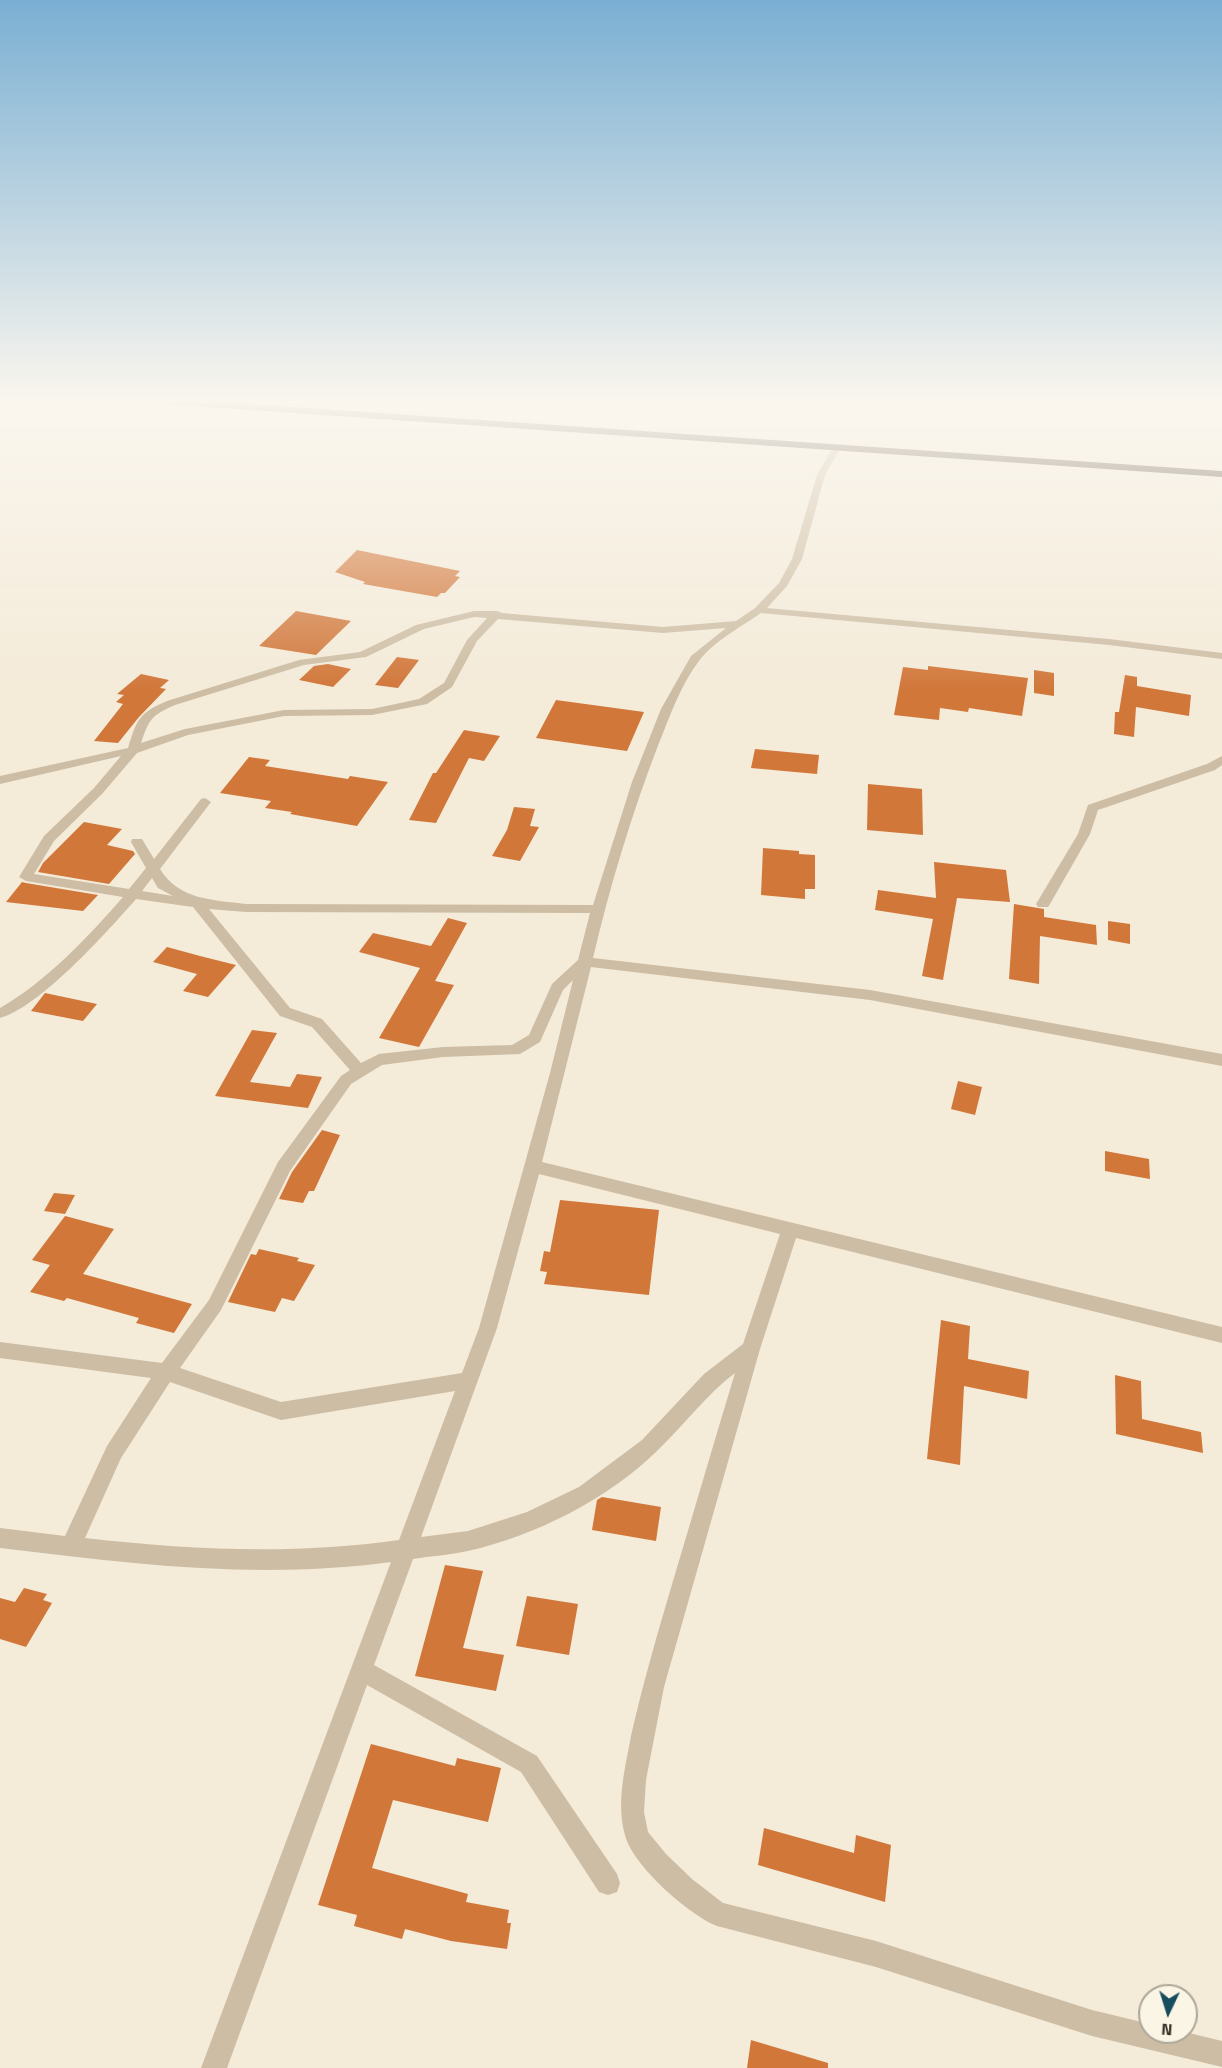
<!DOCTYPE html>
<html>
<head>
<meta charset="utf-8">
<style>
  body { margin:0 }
  #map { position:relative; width:1222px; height:2068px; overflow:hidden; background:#f4ebd9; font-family:"Titillium Web",sans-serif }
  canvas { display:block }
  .north { position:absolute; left:1138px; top:1984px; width:60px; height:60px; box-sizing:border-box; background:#fbf5e6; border:2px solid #ada699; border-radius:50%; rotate:184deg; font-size:16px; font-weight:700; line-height:24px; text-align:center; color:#382f26 }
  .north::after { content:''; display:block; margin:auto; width:21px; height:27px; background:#184d5d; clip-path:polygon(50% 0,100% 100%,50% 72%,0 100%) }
</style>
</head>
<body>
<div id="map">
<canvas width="1222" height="2068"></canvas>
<div class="north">N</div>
</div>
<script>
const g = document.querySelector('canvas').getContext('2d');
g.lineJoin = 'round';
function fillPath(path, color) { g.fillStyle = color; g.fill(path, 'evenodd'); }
const building = new Path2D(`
  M357 550 460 571 455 576 460 577 445 593H441L437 597 363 584 365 582 335 572Z
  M296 611 351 621 316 655 259 646Z
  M397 657 419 660 398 688 375 685Z
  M328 664 351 669 333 687 299 680 314 666Z
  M928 666 1028 678 1022 716 969 708 968 712 940 708 939 720 894 715 903 667 928 670Z
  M1034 670 1054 673V696L1034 693Z
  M141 674 169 680 160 688 166 689 139 717 118 743 94 741 123 704 116 702 124 695 117 694Z
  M1125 675 1137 677V686L1191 695 1189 716 1136 707 1134 737 1114 734 1115 712H1119Z
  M556 700 644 712 627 751 536 738Z
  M464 730 500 736 484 761 469 758 436 823 409 820 433 773H436Z
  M755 749 819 755 817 774 751 768Z
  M249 757 270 760 265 766 348 779 350 776 388 782 357 826 290 814 292 812 265 808 271 801 220 793Z
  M868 784 922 789 923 835 867 830Z
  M514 807 535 809 530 826 539 827 520 861 492 856 507 830Z
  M84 822 122 829 107 845 133 851 135 854 109 884 38 872 43 863Z
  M763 848 799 851V854L815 855V889H805V899L761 895Z
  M934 862 1006 870 1010 902 957 898 943 980 922 976 933 919 875 910 878 890 936 898Z
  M22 882 26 883 98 895 83 911 6 902Z
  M1014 904 1044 909V917L1096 925 1097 945 1040 936 1039 984 1009 979Z
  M448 918 467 923 435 981 454 985 419 1047 379 1038 420 968 359 952 373 933 431 946Z
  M1108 921 1130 924V944L1108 940Z
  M167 947 200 956 236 965 208 997 183 991 197 974 153 962Z
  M45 993 97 1004 83 1021 31 1011Z
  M252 1030 277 1033 250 1082 290 1087 297 1074 322 1077 308 1108 215 1096Z
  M958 1081 982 1087 975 1115 951 1109Z
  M322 1130 340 1135 314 1191H309L303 1203 279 1199 292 1172Z
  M1105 1151 1149 1159 1150 1179 1105 1171Z
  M54 1193 75 1195 65 1214 44 1211Z
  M560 1200 659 1210 649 1295 544 1284 547 1272 540 1271 544 1251 550 1252Z
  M65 1216 114 1229 83 1274 192 1304 174 1333 136 1323 139 1318 67 1298 64 1301 30 1292 50 1265 32 1260Z
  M259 1249 299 1258 297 1261 315 1265 294 1301 282 1298 275 1312 228 1302 251 1254 256 1255Z
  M941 1320 970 1326 968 1359 1029 1371 1027 1399 964 1386 960 1465 927 1459Z
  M1115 1375 1141 1381 1142 1419 1201 1432 1203 1453 1116 1434Z
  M602 1497 661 1507 656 1541 592 1530 597 1500Z
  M445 1565 483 1571 463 1648 504 1655 496 1691 415 1676Z
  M24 1588 47 1594 43 1600 52 1603 26 1647 0 1639V1598L15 1602Z
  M527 1596 578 1604 569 1655 516 1646Z
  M371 1744 455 1766 457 1758 501 1768 488 1822 393 1800 372 1868 468 1894 466 1902 509 1910 507 1923H511L507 1949 451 1941 405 1929 402 1939 354 1926 357 1915 318 1905Z
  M764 1828 854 1853 856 1835 891 1845 885 1902 758 1865Z
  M751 2040 828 2063V2068H747Z`);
const street = new Path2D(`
  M836 446 840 449 825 475 802 559 787 586 767 608 1109 639 1222 653V659L1109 645 761 613C741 627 714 641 699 661 681 684 670 716 659 743 632 813 610 885 593 958L870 990 1222 1054V1066L870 1000 591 967 542 1162 1222 1327V1343L796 1238 760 1349 664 1687 646 1780 644 1812 648 1832 666 1854 692 1879 723 1903 876 1941 1092 2010 1150 2024V2032H1185L1222 2041V2067L1092 2036 876 1967 717 1926C689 1915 632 1865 625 1835 616 1802 625 1769 631 1736 642 1687 656 1639 670 1591 692 1518 713 1445 735 1373 706 1395 684 1425 657 1451 608 1499 535 1536 468 1551 450 1555 431 1556 413 1559L374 1665 537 1756 617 1874 620 1883 617 1892 608 1895 599 1892 521 1772 367 1685 227 2068H201L391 1562C257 1580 133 1564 0 1548V1528L65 1536 107 1446 151 1378 0 1358V1342L162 1363 209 1300 278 1162 341 1076 350 1070 312 1027 280 1016 193 907 136 899C108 931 40 1007 0 1018V1008C47 981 88 937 123 897L26 881 19 877 44 836 94 788 121 756 0 784V776L128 748C137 719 139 713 167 701L299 660 360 652 416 625 474 611H497L502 613 663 627 736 621 755 608 779 583 792 559 817 475 832 449ZM474 617 487 618 467 640 444 683 419 699 372 709 284 710 185 729 141 743C149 719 152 715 175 705L304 665 366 657 424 629ZM498 619 663 633 726 628 691 656 661 709 632 782 593 905 246 904C213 900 179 900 160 869L211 802 205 798 201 799 154 859 142 839H132L131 842 146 868 129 889 34 874 54 841 102 794 137 753 188 735 284 716 372 715 427 704 452 687 477 641ZM152 878 158 888 173 896 142 891ZM209 909 246 912 590 913 578 960 552 984 529 1035 512 1045 443 1047 379 1054 361 1063 322 1019 290 1008ZM573 980 550 1073 479 1328 462 1373 281 1402 180 1368 221 1310 290 1171 351 1084 382 1065 443 1057 520 1054 540 1042 563 990ZM539 1174 780 1234 743 1344 704 1374 642 1440 579 1487 527 1512 468 1531 421 1537 497 1328ZM170 1382 281 1420 455 1391 399 1540C294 1555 190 1550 85 1538L121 1458Z
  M1222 756V765L1215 770 1098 810 1090 834 1050 904 1048 907H1038L1036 904 1078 834 1088 805 1207 764Z`);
const highway = new Path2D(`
  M158 401H207L1222 471V477L163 404Z`);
fillPath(building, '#d1773a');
fillPath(street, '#cdbda4');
fillPath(highway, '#594a3d');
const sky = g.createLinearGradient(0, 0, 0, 691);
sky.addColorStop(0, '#7aafd3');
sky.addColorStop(0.58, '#faf6ee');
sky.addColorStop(1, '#faf6ee00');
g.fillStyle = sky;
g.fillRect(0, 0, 1222, 691);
</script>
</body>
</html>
